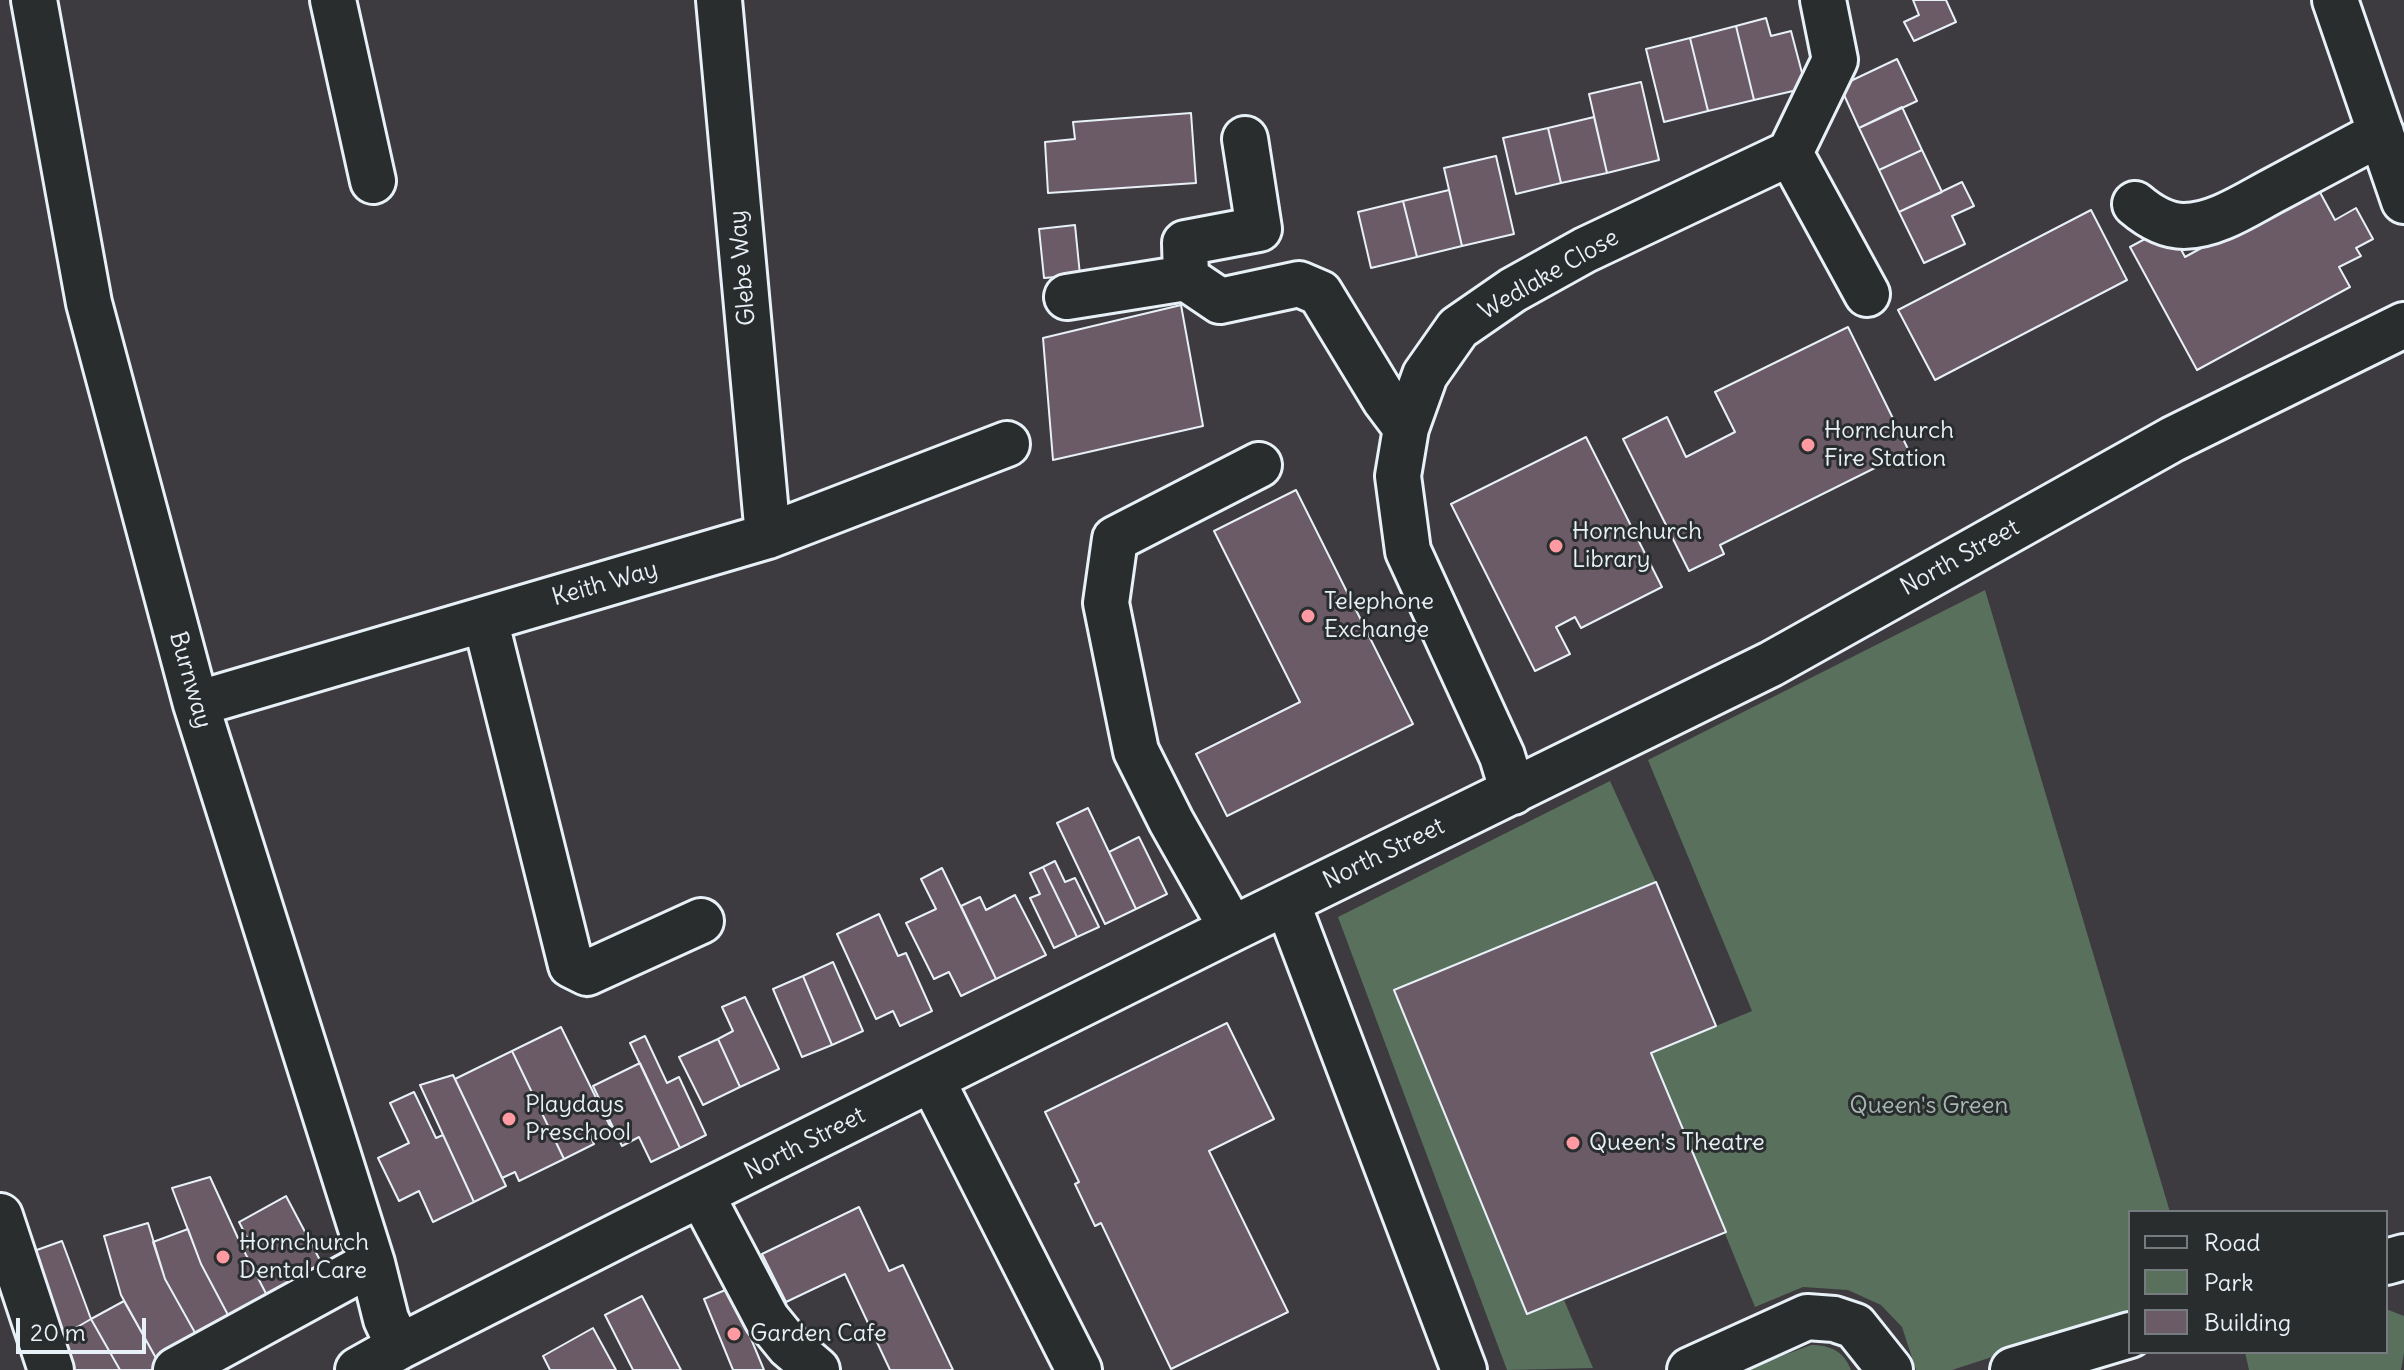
<!DOCTYPE html>
<html>
<head>
<meta charset="utf-8">
<style>
  body { margin:0 }
  #map { position:relative; width:2404px; height:1370px; overflow:hidden; background:#3d3b3f; font-family:Delius,sans-serif }
  canvas { display:block }
  .legend { position:absolute; left:2128px; top:1210px; width:260px; height:144px; box-sizing:border-box; background:#2a2d2e; border:2px solid #767b7f; margin:0; padding:10px 14px; list-style:none; font-size:24px; color:#e8f1f8 }
  .legend li { display:flex; align-items:center; gap:16px; height:40px }
  .legend b { width:40px; border:2px solid #767b7f }
  .scale { position:absolute; left:16px; top:1318px; width:130px; height:36px; box-sizing:border-box; border:4px solid #e8f1f8; border-top:0; padding-left:10px; font-size:24px; line-height:28px; white-space:nowrap; color:#e8f1f8; -webkit-text-stroke:6px #2a2d2e; paint-order:stroke }
</style>
</head>
<body>
<div id="map">
<canvas width="2404" height="1370"></canvas>
<ul class="legend">
<li><b style="height:10px;background:#2a2d2e"></b>Road</li>
<li><b style="height:22px;background:#58705c"></b>Park</li>
<li><b style="height:22px;background:#6a5b67"></b>Building</li>
</ul>
<div class="scale">20 m</div>
</div>
<script>
const g = document.querySelector('canvas').getContext('2d');
g.lineJoin = 'round';
function fillPath(path, color) { g.fillStyle = color; g.fill(path, 'evenodd'); }
function stroke(path, color, width, dash) { g.strokeStyle = color; g.lineWidth = width; g.lineCap = dash ? 'butt' : 'round'; g.setLineDash(dash || []); g.stroke(path); }
function write(font, color, halo, rows, align = 'center') {
  g.font = font + ' Delius,sans-serif'; g.lineWidth = 6; g.setLineDash([]); g.textBaseline = 'middle'; g.strokeStyle = halo; g.fillStyle = color; for (const [text, x, y, turn = 0] of rows) {
    g.save(); g.translate(x, y); g.rotate((+turn || 0) * Math.PI / 180); g.textAlign = isNaN(turn) ? turn : align; if (halo) g.strokeText(text, 0, 0); g.fillText(text, 0, 0); g.restore();
  }
}
const green = new Path2D(`
  M1985 590 2170 1212H2130V1312L1952 1370H1916L1902 1327 1881 1305 1848 1290 1803 1287 1755 1307 1651 1053 1752 1011 1648 760Z
  M1610 781 1656 882 1527 1314 1564 1300 1593 1368 1507 1370 1338 917Z
  M2386 1309 2404 1316V1353L2401 1370H2249L2245 1352H2386Z
  M1811 1345C1830 1345 1844 1351 1851 1370H1744Z`);
const building = new Path2D(`
  M1913 0H1946L1956 22 1914 41 1904 22 1919 15Z
  M1766 18 1771 36 1791 31 1806 88 1754 100 1736 26Z
  M1736 26 1754 100 1708 111 1690 38Z
  M1690 38 1708 111 1664 122 1646 49Z
  M1897 59 1917 101 1859 128 1840 86Z
  M1641 82 1659 160 1607 173 1589 94Z
  M1902 107 1922 150 1879 170 1859 128Z
  M1191 113 1196 183 1048 193 1045 142 1075 139 1073 122Z
  M1594 117 1607 173 1561 183 1548 128Z
  M1548 128 1561 183 1516 194 1503 138Z
  M1922 150 1942 192 1899 212 1879 170Z
  M1496 156 1514 234 1462 246 1444 168Z
  M1962 182 1974 206 1952 216 1965 244 1924 263 1899 212Z
  M2316 185 2335 220 2356 208 2373 239 2356 248 2361 256 2339 267 2350 287 2197 370 2130 247 2169 226 2185 257Z
  M1449 190 1462 246 1417 257 1403 201Z
  M1403 201 1417 257 1371 268 1358 212Z
  M2091 210 2127 280 1935 380 1898 310Z
  M1075 225 1080 275 1044 278 1039 229Z
  M1181 305 1203 426 1053 460 1043 338Z
  M1848 327 1909 451 1720 545 1724 554 1689 571 1623 439 1667 417 1686 457 1735 432 1715 392Z
  M1586 437 1662 587 1581 628 1575 617 1556 627 1570 654 1535 671 1451 504Z
  M1296 490 1413 724 1227 816 1196 754 1300 702 1214 531Z
  M1088 808 1136 909 1105 924 1057 823Z
  M1139 837 1167 894 1136 909 1109 852Z
  M1055 861 1065 882 1075 878 1099 927 1077 937 1043 867Z
  M1043 867 1077 937 1054 948 1030 898 1040 894 1030 873Z
  M942 868 996 979 961 996 949 972 934 979 906 923 936 909 921 879Z
  M1656 882 1716 1026 1651 1053 1726 1232 1527 1314 1394 990Z
  M1015 895 1046 955 996 979 961 906 980 897 986 910Z
  M879 914 898 956 906 953 932 1011 900 1026 893 1011 876 1019 837 934Z
  M833 962 863 1031 832 1045 803 976Z
  M803 976 832 1045 802 1057 773 989Z
  M745 997 779 1069 740 1087 718 1039 733 1031 722 1007Z
  M1227 1023 1274 1119 1209 1151 1288 1312 1171 1369 1101 1223 1095 1226 1075 1184 1079 1182 1045 1112Z
  M561 1027 611 1128 591 1137 594 1144 564 1159 512 1051Z
  M645 1036 667 1083 679 1077 706 1135 680 1148 630 1043Z
  M718 1039 740 1087 703 1105 679 1057Z
  M512 1051 564 1159 519 1181 515 1172 502 1178 455 1079Z
  M640 1063 680 1148 651 1162 639 1137 622 1146 593 1086Z
  M453 1075 506 1186 474 1202 420 1085Z
  M414 1092 436 1138 443 1135 474 1202 433 1222 419 1191 399 1201 378 1158 409 1143 390 1103Z
  M210 1177 243 1249 274 1309 236 1330 201 1264 172 1188Z
  M286 1196 330 1279 274 1309 243 1249 251 1245 239 1222Z
  M859 1207 889 1271 903 1265 953 1370H890L845 1274 786 1302 762 1254Z
  M148 1223 165 1279 203 1347 161 1367 121 1295 104 1236Z
  M188 1229 201 1264 236 1330 203 1347 165 1279 153 1242Z
  M62 1241 91 1319 55 1340 20 1256Z
  M730 1288 764 1370H733L704 1299Z
  M642 1296 681 1370H633L605 1315Z
  M124 1301 161 1367 156 1370H120L91 1319Z
  M91 1319 120 1370H71L55 1340Z
  M593 1328 616 1370H550L543 1356Z`);
const minor = new Path2D(`
  M34 0 89 303 196 704 372 1263 386 1319 399 1347
  M333 0 373 181
  M719 0 768 536
  M2335 0 2404 201
  M1790 153 1835 60 1823 0
  M2135 204C2149 216 2165 226 2184 226 2216 226 2249 203 2276 189 2311 170 2346 152 2381 133
  M1186 278 1185 243 1259 229 1245 139
  M1067 297 1186 278 1220 301 1299 284 1320 293 1385 400 1406 428
  M485 619 571 965 587 973 701 921
  M196 704 768 536 1007 444
  M1513 792 1502 756 1408 551 1398 476 1406 428 1425 375 1458 328 1513 290 1585 250 1790 153 1867 294
  M1287 902 1464 1370
  M1232 929 1171 821 1136 751 1106 603 1115 539 1259 465
  M932 1080 1079 1370
  M702 1196 767 1319 789 1346 817 1370
  M0 1216 51 1370
  M2386 1262 2404 1257
  M176 1370 372 1263
  M358 1370 399 1347 625 1232 1232 929 1771 664 2173 439 2404 325
  M1690 1370 1807 1317 1834 1319 1855 1326 1890 1370
  M2013 1370 2130 1335`);
const markers = [
  [1808,445,8,"#ff9aa2"],
  [1556,546,8,"#ff9aa2"],
  [1308,616,8,"#ff9aa2"],
  [509,1119,8,"#ff9aa2"],
  [1573,1143,8,"#ff9aa2"],
  [223,1257,8,"#ff9aa2"],
  [734,1334,8,"#ff9aa2"]
];
const streetNames = [
  ["Glebe Way",743,268,-95],
  ["Wedlake Close",1549,275,-30],
  ["North Street",1960,558,-29],
  ["Keith Way",605,584,-16],
  ["Burnway",190,680,74],
  ["North Street",1384,854,-26],
  ["North Street",805,1144,-27]
];
const poiNames = [
  ["Hornchurch",1824,431],
  ["Fire Station",1824,459],
  ["Hornchurch",1572,532],
  ["Library",1572,560],
  ["Telephone",1324,602],
  ["Exchange",1324,630],
  ["Playdays",525,1105],
  ["Preschool",525,1133],
  ["Queen's Theatre",1589,1143],
  ["Hornchurch",239,1243],
  ["Dental Care",239,1271],
  ["Garden Cafe",750,1334]
];
const parkNames = [
  ["Queen's Green",1929,1106]
];
fillPath(green, '#58705c');
fillPath(building, '#6a5b67');
stroke(building, '#e8f1f8', 2);
stroke(minor, '#e8f1f8', 50);
stroke(minor, '#2a2d2e', 44);
for (const [x, y, r, color] of markers) { const dot = new Path2D(); dot.arc(x, y, r, 0, 2 * Math.PI); g.fillStyle = color; g.fill(dot); stroke(dot, '#2a2d2e', 3); }
write('24px', '#e8f1f8', '#2a2d2e', streetNames);
write('24px', '#e8f1f8', '#2a2d2e', poiNames, 'left');
write('24px', '#a7b7b2', '#2a2d2e', parkNames);
</script>
</body>
</html>
